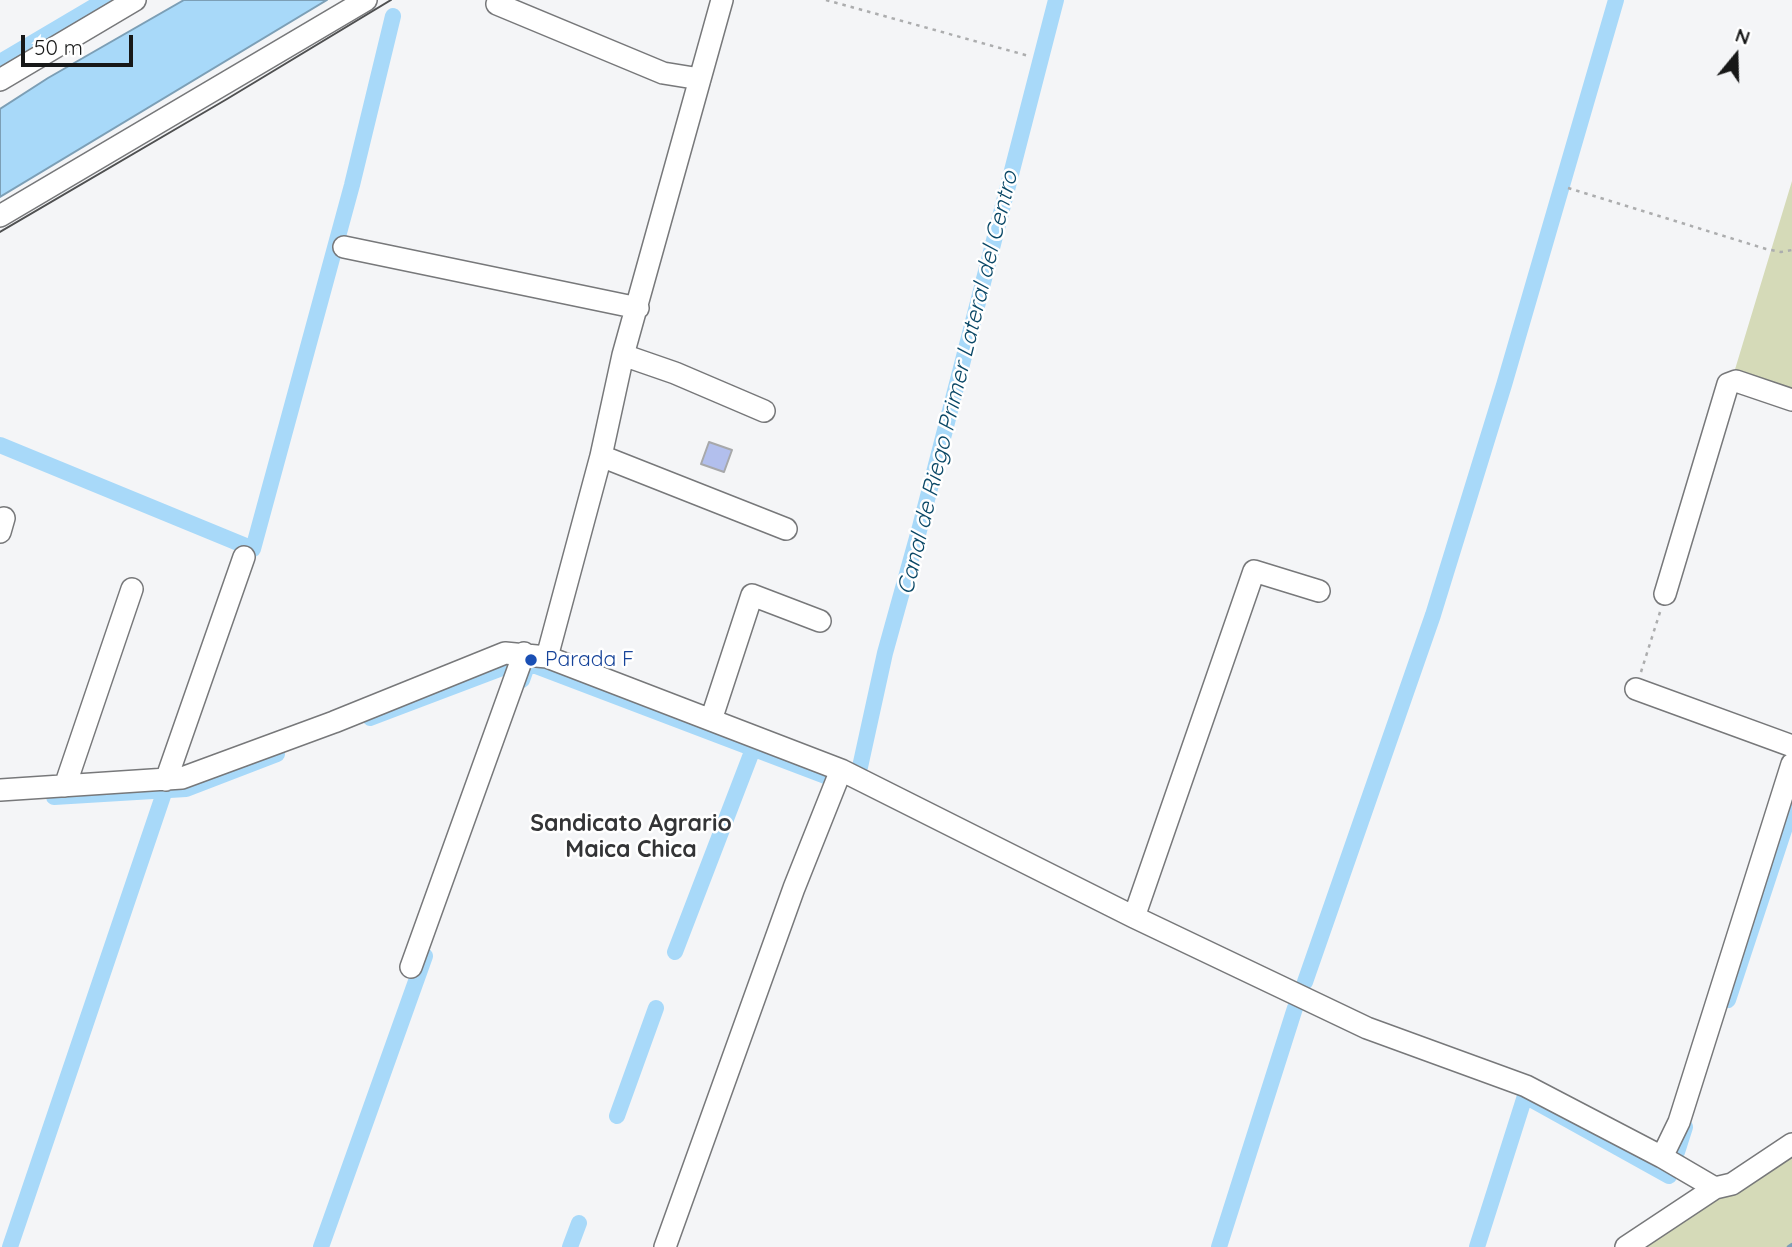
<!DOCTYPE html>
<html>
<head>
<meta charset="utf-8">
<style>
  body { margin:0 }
  #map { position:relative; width:1792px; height:1247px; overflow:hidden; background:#f4f5f7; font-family:Quicksand,sans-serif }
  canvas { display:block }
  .north { position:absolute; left:1701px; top:21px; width:70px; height:70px; -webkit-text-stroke:5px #fff; paint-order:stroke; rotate:19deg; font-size:19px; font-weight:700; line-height:28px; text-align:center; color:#171818 }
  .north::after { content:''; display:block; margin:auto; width:24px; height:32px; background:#171818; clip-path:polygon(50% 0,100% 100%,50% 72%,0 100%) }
  .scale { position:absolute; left:21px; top:35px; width:112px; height:32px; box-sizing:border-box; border:4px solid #171818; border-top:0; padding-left:9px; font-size:21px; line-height:24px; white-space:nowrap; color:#171818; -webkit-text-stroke:5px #fff; paint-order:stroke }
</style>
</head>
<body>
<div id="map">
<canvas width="1792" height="1247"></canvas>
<div class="north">N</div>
<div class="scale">50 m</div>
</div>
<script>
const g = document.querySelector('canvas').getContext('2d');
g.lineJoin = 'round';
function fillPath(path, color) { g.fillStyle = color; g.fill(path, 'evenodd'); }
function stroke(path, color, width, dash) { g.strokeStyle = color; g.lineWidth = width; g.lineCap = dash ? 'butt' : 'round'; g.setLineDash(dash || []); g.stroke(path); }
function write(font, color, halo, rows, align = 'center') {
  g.font = font + ' Quicksand,sans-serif'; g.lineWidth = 5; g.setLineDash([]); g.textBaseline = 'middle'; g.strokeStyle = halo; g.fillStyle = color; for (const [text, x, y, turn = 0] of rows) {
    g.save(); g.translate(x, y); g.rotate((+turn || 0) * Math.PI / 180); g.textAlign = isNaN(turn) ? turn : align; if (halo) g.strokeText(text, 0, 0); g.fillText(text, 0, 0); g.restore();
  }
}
const green = new Path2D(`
  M1792 181V397L1733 376Z
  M1792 1151V1247H1645Z`);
const water = new Path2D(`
  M184 0H327L0 197V109L48 78Z`);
const stream = new Path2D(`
  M1789 1247 1792 1245`);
const canal = new Path2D(`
  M0 62 105 0
  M0 445 253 549 352 185 393 16
  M522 680 527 666H536L828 777
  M370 718 502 668
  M860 767 885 653 920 527 1056 0
  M54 797 186 789 277 754
  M675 952 753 749
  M1305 982 1433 615 1504 385 1616 0
  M1728 1000 1792 806
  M617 1116 656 1008
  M1677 1152 1685 1127
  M10 1247 165 790
  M321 1247 425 956
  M570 1247 579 1223
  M1219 1247 1295 1008
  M1477 1247 1525 1096 1669 1176`);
const building = new Path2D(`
  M709 442 732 450 724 472 701 464Z`);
const path = new Path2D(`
  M826 0 1029 56
  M1568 188 1766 249 1781 252 1792 250
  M1641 672 1660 612`);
const minor = new Path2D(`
  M497 4 663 73 700 79
  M0 80 135 0
  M0 216 366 0
  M344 247 638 308
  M623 355 675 373 764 411
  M601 456 786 529
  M0 532 4 518
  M1665 594 1728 384 1736 381 1792 400
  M547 657 601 456 623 355 722 0
  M1636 689 1792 746
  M711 720 752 595 820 621
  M166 780 244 557
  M65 786 132 589
  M0 790 182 778 334 722 505 653 547 657 841 770 1134 917 1367 1028 1526 1086 1662 1157 1715 1188
  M1134 917 1254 571 1319 591
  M411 967 524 653
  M1662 1157 1679 1122 1792 764
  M665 1247 794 888 841 770
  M1626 1247 1715 1188 1732 1184 1792 1144`);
const tram = new Path2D(`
  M0 232 227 99 391 0`);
const markers = [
  [531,660,7,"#1a4fb4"]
];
const transitNames = [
  ["Parada F",545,660]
];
const waterNames = [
  ["Canal de Riego Primer Lateral del Centro",958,383,-76]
];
const neighbourhoodNames = [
  ["Sandicato Agrario",631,824],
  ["Maica Chica",631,850]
];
fillPath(green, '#d5dab8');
fillPath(water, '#a8d9f9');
stroke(water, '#7c9fb6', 2);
stroke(stream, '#7c9fb6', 4.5);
stroke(canal, '#a8d9f9', 16);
fillPath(building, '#b2bfed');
stroke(building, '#a7a8aa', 2);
stroke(minor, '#77787a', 24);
stroke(path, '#acadae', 2.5, [3.5, 5]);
stroke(minor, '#fff', 21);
stroke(tram, '#4f5051', 2);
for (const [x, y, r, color] of markers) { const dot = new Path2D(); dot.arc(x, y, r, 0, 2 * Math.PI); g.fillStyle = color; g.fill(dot); stroke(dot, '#fff', 2.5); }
write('21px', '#164399', '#fff', transitNames, 'left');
write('italic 23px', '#0a4867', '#fff', waterNames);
write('bold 23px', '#333436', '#fff', neighbourhoodNames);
</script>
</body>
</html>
